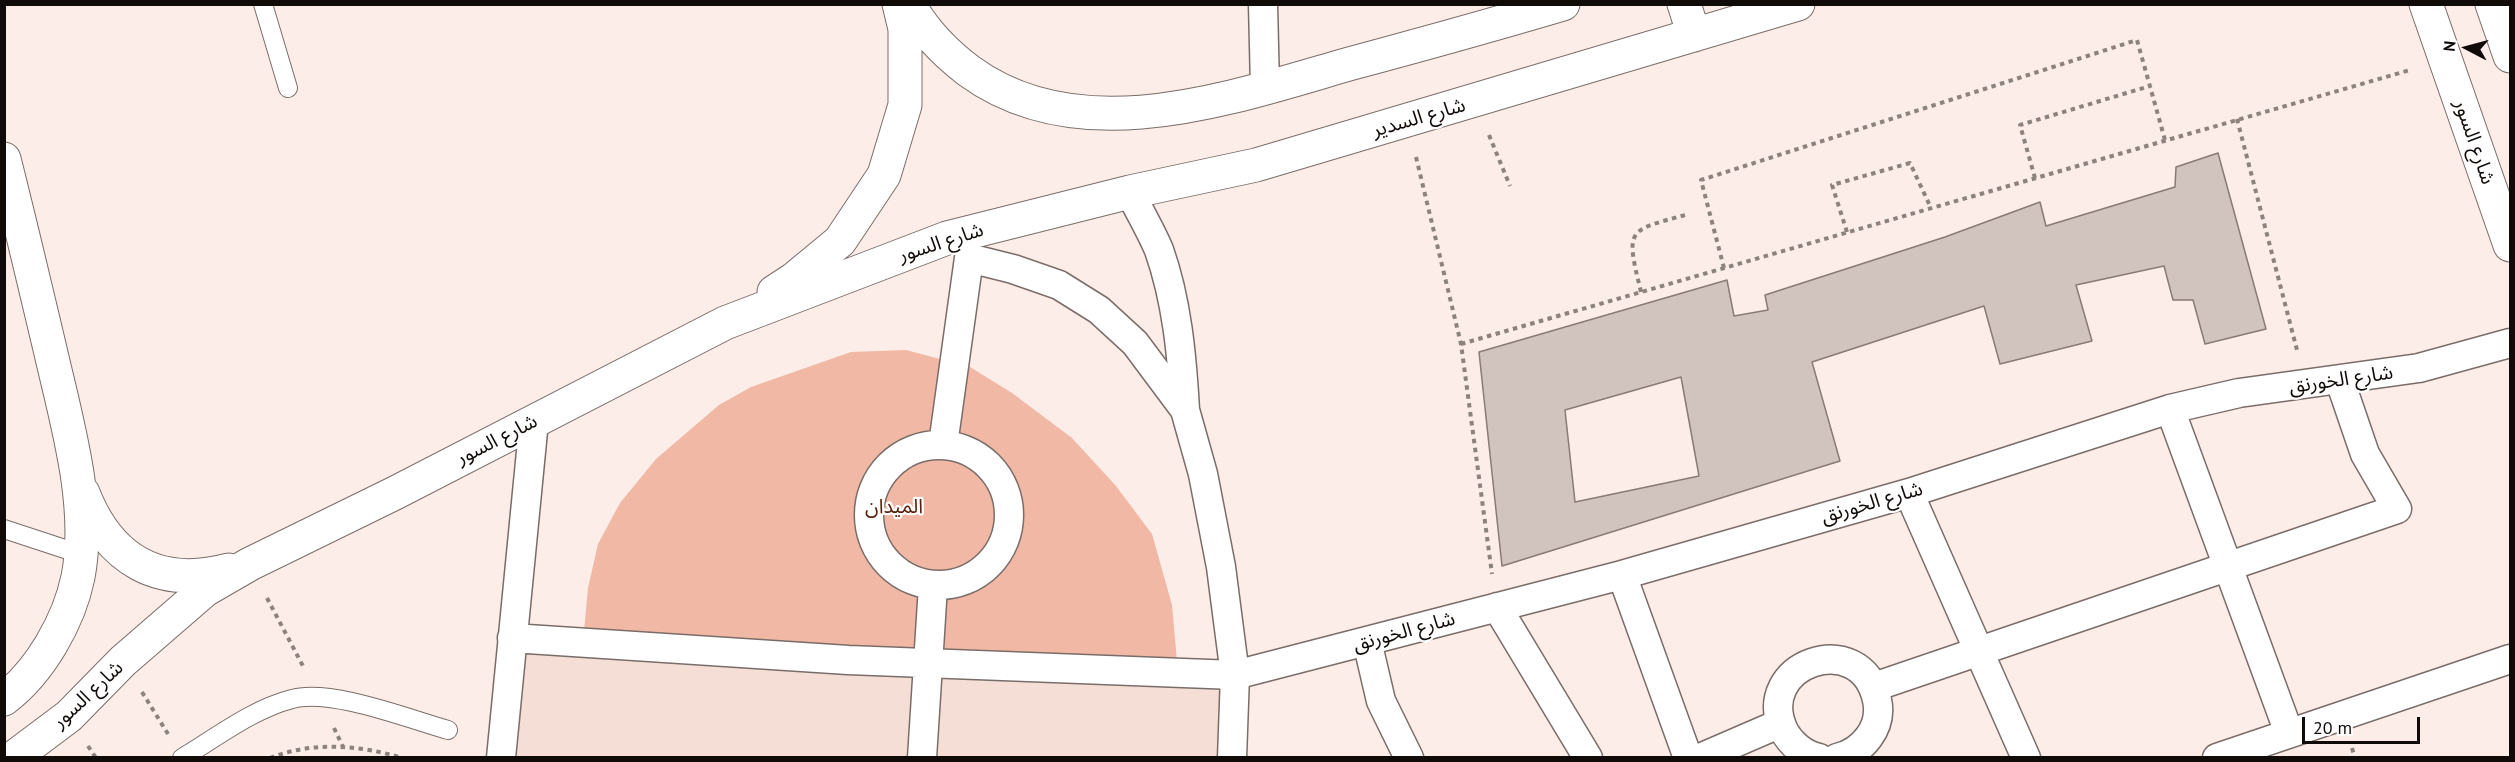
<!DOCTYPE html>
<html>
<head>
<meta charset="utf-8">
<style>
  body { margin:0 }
  #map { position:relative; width:2515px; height:762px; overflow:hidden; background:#fcede8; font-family:"PT Sans",sans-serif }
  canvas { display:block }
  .frame { position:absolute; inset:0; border:6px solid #100b09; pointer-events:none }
  .north { position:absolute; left:2437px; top:18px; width:60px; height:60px; -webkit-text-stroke:4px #fefefe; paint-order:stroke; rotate:276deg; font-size:16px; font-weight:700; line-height:24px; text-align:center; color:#100b09 }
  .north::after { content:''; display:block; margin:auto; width:21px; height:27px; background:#100b09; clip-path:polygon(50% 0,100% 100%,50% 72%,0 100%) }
  .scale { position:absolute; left:2302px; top:717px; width:118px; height:27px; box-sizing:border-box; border:3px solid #100b09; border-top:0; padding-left:8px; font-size:18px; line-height:21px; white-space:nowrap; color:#100b09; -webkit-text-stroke:4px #fefefe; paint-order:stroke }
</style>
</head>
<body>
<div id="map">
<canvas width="2515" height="762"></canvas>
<div class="frame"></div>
<div class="north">N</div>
<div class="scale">20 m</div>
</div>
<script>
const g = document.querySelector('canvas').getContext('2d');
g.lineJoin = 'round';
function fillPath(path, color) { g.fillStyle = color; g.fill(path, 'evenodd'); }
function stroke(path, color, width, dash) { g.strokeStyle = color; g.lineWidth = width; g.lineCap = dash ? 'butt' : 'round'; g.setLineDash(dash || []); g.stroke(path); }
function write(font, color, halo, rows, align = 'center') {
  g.font = font + ' "PT Sans","Noto Sans Arabic",sans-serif'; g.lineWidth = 4.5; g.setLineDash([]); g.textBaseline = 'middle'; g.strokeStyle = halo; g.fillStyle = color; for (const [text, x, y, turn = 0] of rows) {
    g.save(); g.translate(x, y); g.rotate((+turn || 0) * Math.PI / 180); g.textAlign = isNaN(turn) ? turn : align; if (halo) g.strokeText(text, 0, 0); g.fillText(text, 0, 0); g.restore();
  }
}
const built = new Path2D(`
  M512 638 1235 675 1233 757 501 758Z`);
const green = new Path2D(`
  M906 350 970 367 1012 393 1072 438 1116 486 1152 534 1172 605 1178 673 583 642 588 588 598 544 620 503 656 459 719 405 751 387 851 352Z`);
const building = new Path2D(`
  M2218 153 2266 329 2205 344 2193 300H2173L2164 266 2076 285 2092 341 2000 364 1984 306 1812 362 1840 461 1502 566 1479 352 1727 280 1734 316 1768 310 1765 295 1945 237 2040 202 2046 226 2175 187 2176 167ZM1681 377 1699 476 1575 502 1565 410Z`);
const path = new Path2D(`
  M2237 119 2297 350
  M1489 135 1510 186
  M1416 157 1461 344 1492 574
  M2035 178 2020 125 2150 86
  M1847 232 1832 185 1910 163 1931 208
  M1724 268 1701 180 2137 40 2165 140
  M1641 292C1625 227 1627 231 1689 214
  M1461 344 2410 70
  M267 598 304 668
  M142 692 168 734
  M334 728 343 747
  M88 746 96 758
  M2352 748 2355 758
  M270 758C314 741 358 745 403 758`);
const service = new Path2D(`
  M263 4 288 88
  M4 529 80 554
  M182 758C217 737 253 709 292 699 330 688 409 719 448 730`);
const pedestrian = new Path2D(`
  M1263 4 1265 88
  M1130 192C1139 211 1151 231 1159 250 1177 301 1182 356 1185 410
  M2170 409 2289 733
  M943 445 969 258 1013 269 1059 285 1099 310 1135 343 1185 410 1203 474 1221 567 1235 675 1232 758
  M869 515a70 70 0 1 1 140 0a70 70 0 1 1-140 0Z
  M1909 493 2026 758
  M1622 575 1688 758
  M1497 607 1588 758
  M512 638 848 660 1235 675 1622 575 1909 493 2170 409 2239 393 2419 368 2510 343
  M1367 641 1381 701 1409 758
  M1874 687 2397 509 2365 454 2340 381
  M501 758 534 421
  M922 758 933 586
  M1700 758 1781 723
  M1819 758C1804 755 1791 744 1784 731 1752 664 1861 626 1877 700 1883 727 1863 752 1837 758
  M2217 758 2510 659`);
const secondary = new Path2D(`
  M909 4C924 32 944 52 969 71 1080 152 1231 98 1349 64 1420 45 1492 25 1563 4
  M1684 4 1694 35
  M2426 4 2510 245
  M2492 4 2510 56
  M4 159C20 222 35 286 50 349 66 419 92 505 78 577 69 621 40 672 4 699
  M774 292 794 279 840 241 884 175 905 105V29L899 4
  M83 493C109 560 158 589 229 570
  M13 758 69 716 123 661 205 590 250 564 395 493 725 323 947 238 1130 192 1256 165 1798 4`);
const streetNames = [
  ["شارع السدير",1419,118,-16],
  ["شارع السور",2474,142,71],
  ["شارع السور",941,243,-18],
  ["شارع الخورنق",2341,380,-8],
  ["شارع السور",497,440,-27],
  ["شارع الخورنق",1872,503,-16],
  ["شارع الخورنق",1404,632,-15],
  ["شارع السور",88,695,-43]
];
const parkNames = [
  ["الميدان",894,507]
];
fillPath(built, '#f5ded6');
fillPath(green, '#f0b8a5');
fillPath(building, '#d1c3be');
stroke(building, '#887a76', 1.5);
stroke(service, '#7a6d69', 20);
stroke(pedestrian, '#7a6d69', 31);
stroke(secondary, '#7a6d69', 35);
stroke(path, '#8c827e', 4, [4.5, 4.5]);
stroke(service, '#fff', 18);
stroke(pedestrian, '#fff', 28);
stroke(secondary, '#fff', 33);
write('20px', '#100b09', '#fefefe', streetNames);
write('20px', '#571d06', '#fefefe', parkNames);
</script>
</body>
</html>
